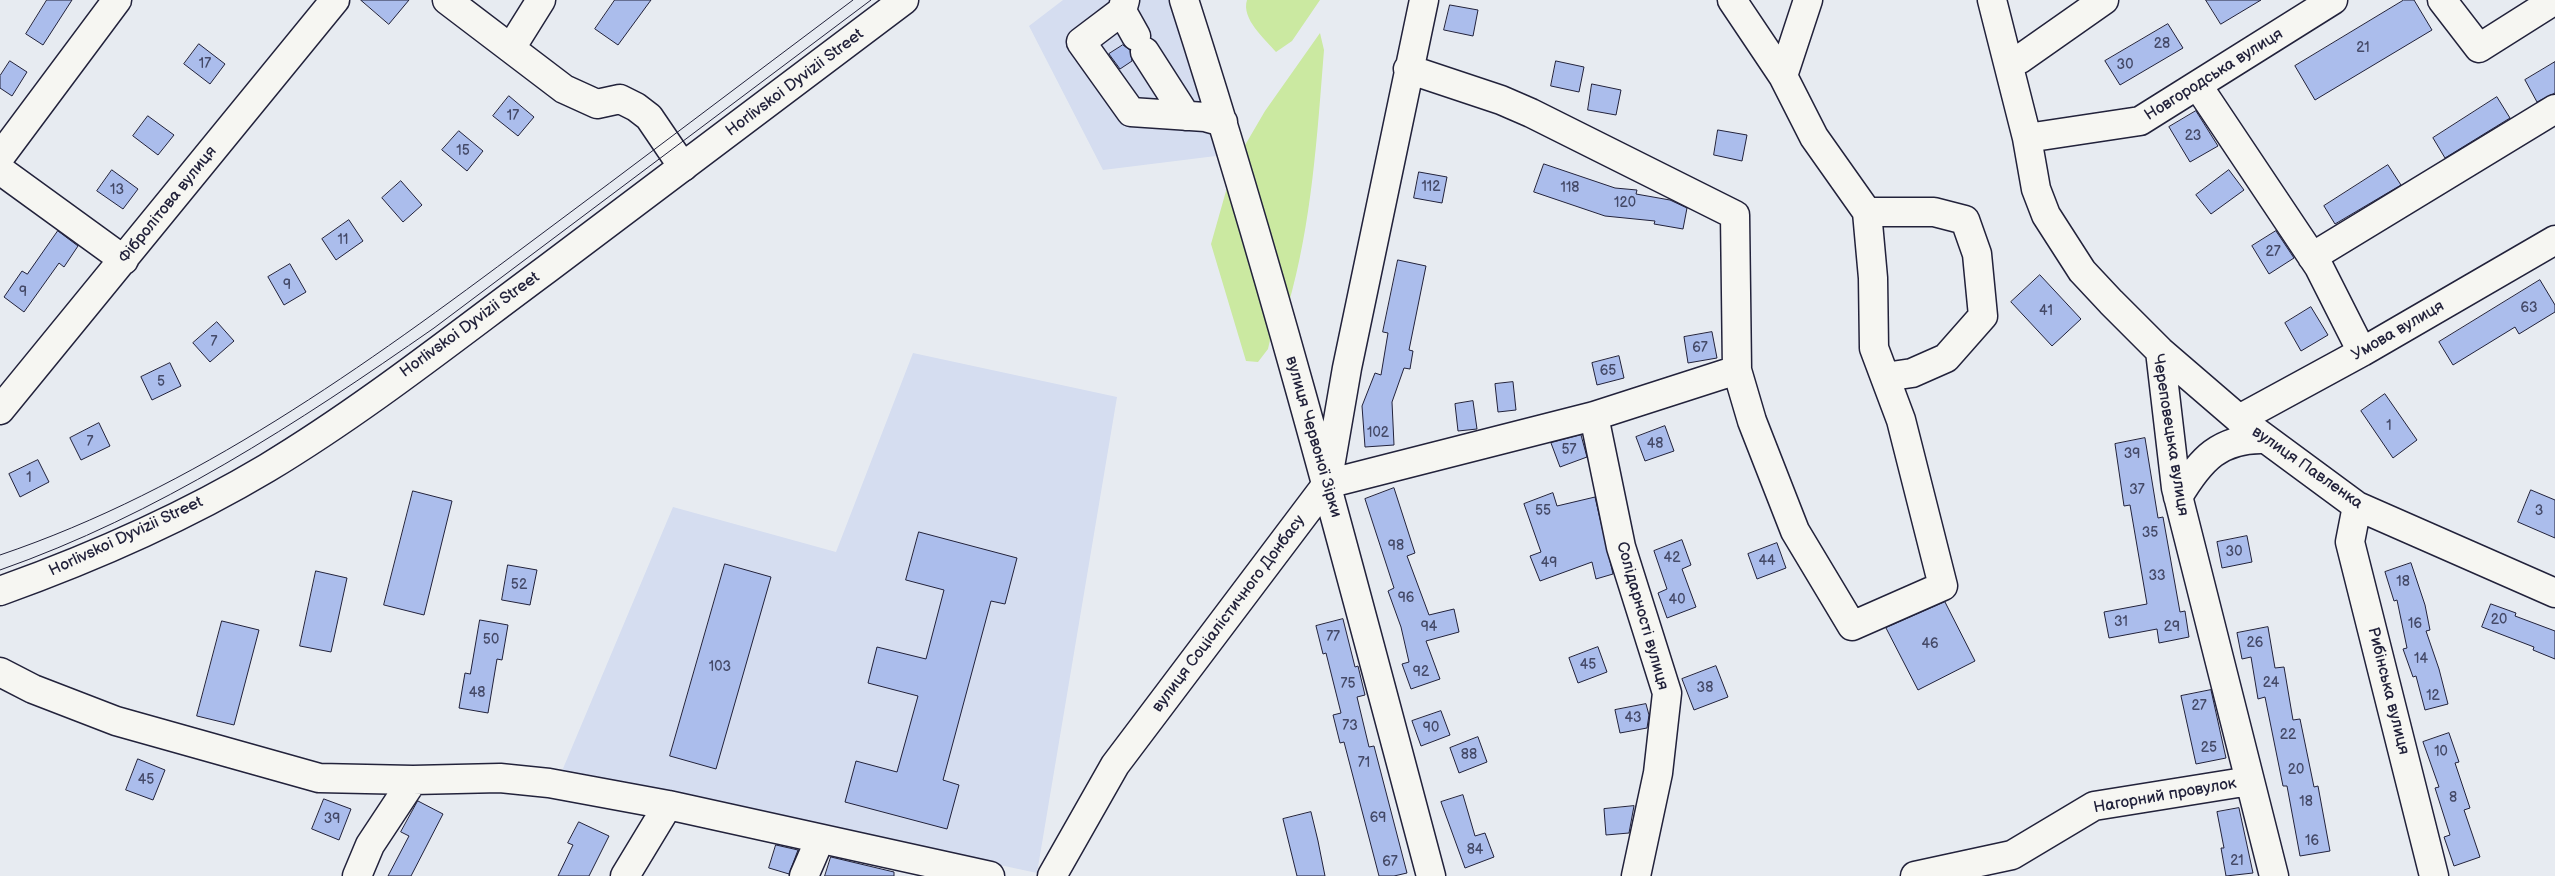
<!DOCTYPE html>
<html>
<head>
<meta charset="utf-8">
<style>
  body { margin:0 }
  canvas { display:block; background:#e7ebf1 }
</style>
</head>
<body>
<canvas width="2555" height="876"></canvas>
<script>
const g = document.querySelector('canvas').getContext('2d');
g.lineJoin = 'round';
function fillPath(path, color) { g.fillStyle = color; g.fill(path, 'evenodd'); }
function stroke(path, color, width, dash) { g.strokeStyle = color; g.lineWidth = width; g.lineCap = dash ? 'butt' : 'round'; g.setLineDash(dash || []); g.stroke(path); }
function write(font, color, halo, rows, align = 'center') {
  g.font = font + ' "Balsamiq Sans",sans-serif'; g.lineWidth = 4.5; g.setLineDash([]); g.textBaseline = 'middle'; g.strokeStyle = halo; g.fillStyle = color; for (const [text, x, y, turn = 0] of rows) {
    g.save(); g.translate(x, y); g.rotate((+turn || 0) * Math.PI / 180); g.textAlign = isNaN(turn) ? turn : align; if (halo) g.strokeText(text, 0, 0); g.fillText(text, 0, 0); g.restore();
  }
}
const built = new Path2D(`
  M1063 0H1184L1232 154 1103 170 1029 26Z
  M913 353 1117 397 1037 873 562 771 673 507 836 552Z`);
const green = new Path2D(`
  M1247 0H1320L1292 41 1276 52C1265 39 1241 19 1247 0Z
  M1320 33 1324 50C1317 137 1312 222 1288 306L1241 152 1265 111Z
  M1228 184 1272 331 1268 349 1258 362 1246 361 1211 244Z`);
const building = new Path2D(`
  M47 0H72L43 45 26 34Z
  M361 0H409L389 24Z
  M615 0H651L618 45 595 29Z
  M2206 0H2261L2221 24Z
  M2404 0H2414L2432 30 2315 100 2295 66Z
  M1450 5 1478 10 1473 36 1444 30Z
  M2168 24 2183 48 2120 85 2105 61Z
  M199 44 225 64 210 84 184 64Z
  M1123 45 1130 50 1132 61 1120 69 1109 54Z
  M10 61 27 72 12 96 0 88V76Z
  M1556 61 1584 67 1579 92 1551 86Z
  M2555 62V93L2537 102 2525 80Z
  M1592 84 1621 90 1616 115 1588 110Z
  M509 96 534 117 518 136 493 116Z
  M2497 97 2510 118 2445 158 2433 138Z
  M2196 111 2218 146 2190 162 2169 127Z
  M148 116 174 135 158 155 133 136Z
  M1718 130 1747 135 1742 161 1714 155Z
  M459 131 483 151 467 171 442 150Z
  M1544 164 1615 188 1637 190 1636 194 1670 200 1687 208 1683 229 1654 224 1655 221 1605 216 1534 192Z
  M2388 165 2401 185 2335 224 2324 206Z
  M112 170 138 189 123 209 97 191Z
  M2229 170 2244 190 2211 214 2196 195Z
  M1419 172 1447 177 1442 203 1414 198Z
  M401 181 422 205 403 222 382 198Z
  M349 220 363 241 336 260 322 239Z
  M58 231 78 246 64 267 59 263 24 312 4 297 22 271 27 274Z
  M2276 231 2294 258 2269 274 2252 246Z
  M1398 260 1426 266 1409 350 1413 351 1410 369 1404 368 1392 402 1394 445 1365 447 1362 406 1375 373 1381 375 1388 333 1383 332Z
  M290 264 306 292 284 305 268 277Z
  M2040 275 2081 319 2052 346 2011 302Z
  M2540 280 2555 305V312L2519 334 2515 327 2453 365 2439 342Z
  M2311 307 2328 335 2301 351 2285 323Z
  M217 322 234 341 210 362 193 343Z
  M1712 332 1717 358 1688 363 1684 337Z
  M1619 356 1624 378 1597 385 1592 363Z
  M170 363 181 386 152 400 141 377Z
  M1513 382 1516 410 1498 412 1495 384Z
  M2385 394 2417 440 2393 458 2361 411Z
  M1473 401 1477 429 1458 431 1455 404Z
  M99 423 110 446 81 460 70 438Z
  M1665 426 1674 451 1645 461 1636 437Z
  M1581 435 1587 457 1560 467 1551 443Z
  M2145 438 2158 518 2163 517 2180 612 2185 611 2189 637 2159 643 2157 629 2109 638 2104 612 2147 604 2130 505 2124 506 2115 444Z
  M38 460 49 482 20 497 9 474Z
  M1394 488 1415 553 1407 556 1429 615 1454 609 1459 632 1426 641 1440 679 1411 689 1402 664 1409 662 1401 627 1388 591 1394 588 1365 499Z
  M2531 490 2555 500V538L2518 522Z
  M413 491 452 501 424 615 384 605Z
  M1553 493 1557 506 1595 497 1613 574 1596 579 1592 562 1540 581 1530 556 1541 552 1524 504Z
  M919 532 1017 558 1005 604 991 601 943 780 959 785 947 829 845 802 856 761 897 772 918 696 868 683 877 647 926 659 944 590 906 580Z
  M2247 536 2252 562 2222 568 2217 542Z
  M1682 540 1691 565 1682 569 1696 607 1667 618 1658 593 1667 589 1654 551Z
  M1777 543 1786 568 1757 579 1748 554Z
  M2411 563 2425 605 2430 630 2426 631 2439 669 2448 704 2425 710 2416 676 2413 677 2403 649 2407 648 2397 600 2394 601 2385 572Z
  M725 564 771 577 716 769 670 756Z
  M508 565 537 570 530 605 502 600Z
  M316 571 347 578 331 652 300 646Z
  M1945 602 1975 661 1918 690 1886 628Z
  M2491 604 2516 613 2515 616 2555 631V659L2533 650 2534 647 2482 627Z
  M1343 619 1355 667 1358 666 1365 695 1357 697 1369 747 1374 746 1407 873 1394 876H1379L1344 742 1340 743 1333 715 1341 713 1326 653 1323 654 1316 626Z
  M480 620 508 625 502 660 497 659 488 713 459 708 465 673 470 674Z
  M222 621 259 630 234 725 197 716Z
  M2268 627 2275 668 2284 667 2293 720 2300 719 2314 787 2318 786 2330 851 2300 856 2287 786H2283L2265 697 2258 699 2251 657 2242 659 2237 633Z
  M1598 647 1607 672 1578 683 1569 658Z
  M1716 666 1728 697 1694 710 1682 679Z
  M2211 690 2226 758 2196 764 2181 696Z
  M1646 704 1649 715 1647 728 1620 733 1615 710Z
  M1441 711 1450 735 1421 746 1412 721Z
  M2449 733 2459 762 2455 763 2470 808 2464 810 2480 857 2454 866 2444 837 2450 835 2435 788 2439 787 2423 742Z
  M1478 737 1487 762 1459 773 1450 748Z
  M138 759 165 770 153 800 126 790Z
  M1463 795 1475 836 1485 833 1494 857 1465 868 1441 802Z
  M324 799 351 809 339 840 312 829Z
  M418 801 443 814 411 876H388L409 836 401 832Z
  M1634 806 1629 833 1606 835 1604 809Z
  M2239 808 2253 873 2226 876 2221 848H2224L2217 812Z
  M1311 812 1318 841 1325 876H1297L1283 819Z
  M579 822 609 836 589 876H558L573 845 568 843Z
  M776 845 798 850 789 874 769 868Z
  M831 857 894 872V876H825Z`);
const minor = new Path2D(`
  M447 0 564 89 597 104 620 99 636 107 649 117 683 167
  M1125 0 1122 11 1136 36
  M1184 0C1277 289 1353 583 1431 876
  M1992 0 2027 138 2036 189 2046 215 2082 271 2111 302 2160 351 2239 419 2357 506 2555 593
  M2442 0 2479 48 2555 0
  M1122 11 1081 42 1131 112 1205 117 1223 122
  M511 48 541 0
  M1145 52 1186 116
  M2009 64 2020 59 2104 0
  M1408 69 1501 100 1531 113 1735 215 1737 370 1752 421 1795 531 1852 626 1943 586 1901 420 1874 348 1873 278 1867 212 1814 137 1783 76 1732 0
  M1783 76 1808 0
  M2198 86 2319 267 2362 352
  M2027 138 2140 121 2333 0
  M0 157 117 0
  M0 170 124 260
  M1867 212H1934L1965 220 1977 254 1983 316 1946 358 1912 373 1885 377
  M2312 257 2555 109
  M2160 351 2176 488 2274 876
  M0 410 335 0
  M1594 416 1621 547 1667 693 1658 773 1636 876
  M2239 419 2362 352 2555 240
  M1328 478 1347 368 1424 0
  M2178 497C2200 460 2220 437 2266 439
  M2357 506 2350 542 2434 876
  M0 672 33 689 116 721 319 778 413 780 500 778 549 783 668 805 990 876
  M357 876 370 845 413 780
  M625 876 668 805
  M804 876 820 839
  M1052 876 1115 765 1327 484 1594 416 1737 370
  M1915 876 2012 855 2094 806 2250 781`);
const major = new Path2D(`
  M0 591C92 558 183 518 267 468 365 409 455 337 547 269 666 180 785 90 904 0`);
const tram = new Path2D(`
  M0 555C195 489 365 366 528 244 637 163 745 81 853 0
  M0 570C157 515 298 423 434 328L871 0`);
const numberNames = [
  ["28",2162,44],
  ["21",2363,48],
  ["17",205,64],
  ["30",2125,65],
  ["17",513,116],
  ["23",2193,136],
  ["15",463,151],
  ["112",1431,187],
  ["118",1570,188],
  ["13",117,190],
  ["120",1625,203],
  ["11",343,240],
  ["27",2273,252],
  ["9",287,285],
  ["9",23,292],
  ["63",2529,308],
  ["41",2046,311],
  ["7",214,342],
  ["67",1700,348],
  ["65",1608,371],
  ["5",161,382],
  ["1",2389,426],
  ["102",1378,433],
  ["7",90,442],
  ["48",1655,444],
  ["57",1569,450],
  ["39",2132,454],
  ["1",29,478],
  ["37",2137,490],
  ["55",1543,511],
  ["3",2539,511],
  ["35",2150,533],
  ["98",1396,546],
  ["30",2234,552],
  ["42",1672,558],
  ["44",1767,561],
  ["49",1549,563],
  ["33",2157,576],
  ["18",2403,582],
  ["52",519,585],
  ["96",1406,598],
  ["40",1677,600],
  ["20",2499,620],
  ["31",2121,622],
  ["16",2415,624],
  ["94",1429,627],
  ["29",2172,627],
  ["77",1333,637],
  ["50",491,640],
  ["26",2255,643],
  ["46",1930,644],
  ["14",2421,659],
  ["45",1588,665],
  ["103",720,667],
  ["92",1421,672],
  ["24",2271,683],
  ["75",1348,684],
  ["38",1705,688],
  ["48",477,693],
  ["12",2433,696],
  ["27",2199,706],
  ["43",1633,718],
  ["73",1350,726],
  ["90",1431,728],
  ["22",2288,735],
  ["25",2209,748],
  ["10",2441,752],
  ["88",1469,755],
  ["71",1364,763],
  ["20",2296,770],
  ["45",146,780],
  ["8",2453,798],
  ["18",2306,802],
  ["69",1378,818],
  ["39",332,819],
  ["16",2312,841],
  ["84",1475,850],
  ["21",2237,861],
  ["67",1390,862]
];
const streetNames = [
  ["Новгородська вулиця",2214,75,-32],
  ["Horlivskoi Dyvizii Street",795,83,-37],
  ["Фібролітова вулиця",168,205,-51],
  ["Horlivskoi Dyvizii Street",470,325,-36],
  ["Умова вулиця",2398,331,-30],
  ["Череповецька вулиця",2170,435,81],
  ["вулиця Червоної Зірки",1313,437,74],
  ["вулиця Павленка",2307,468,35],
  ["Horlivskoi Dyvizii Street",126,537,-25],
  ["вулиця Соціалістичного Донбасу",1229,614,-53],
  ["Солідарності вулиця",1642,616,74],
  ["Рибінська вулиця",2388,691,76],
  ["Нагорний провулок",2165,796,-10]
];
fillPath(built, '#d5ddf0');
fillPath(green, '#cbe9a1');
fillPath(building, '#abbdec');
stroke(building, '#22223b', 1);
stroke(minor, '#22223b', 31);
stroke(major, '#22223b', 31);
stroke(minor, '#f6f6f2', 28);
stroke(major, '#f6f6f2', 28);
stroke(tram, '#22223b', 1);
write('14px', '#444967', null, numberNames);
write('16px', '#22223b', '#f6f6f2', streetNames);
</script>
</body>
</html>
